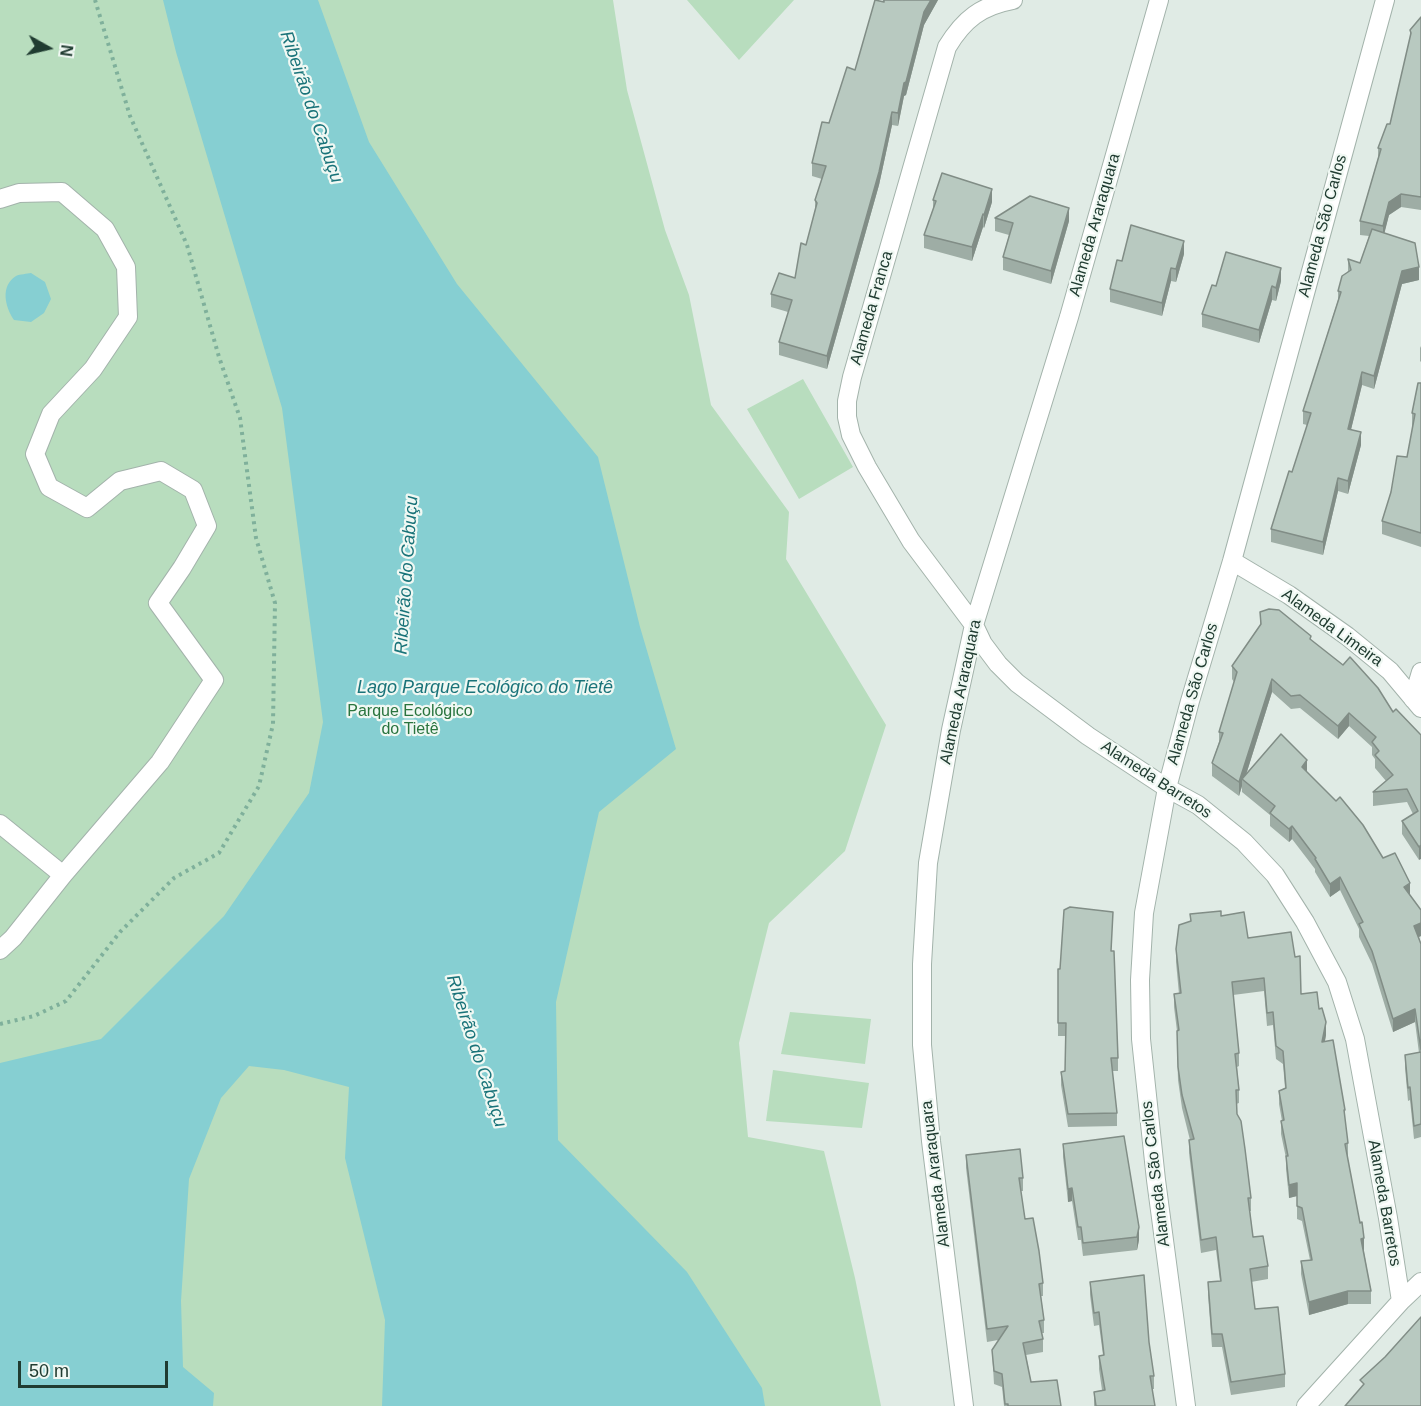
<!DOCTYPE html>
<html>
<head>
<meta charset="utf-8">
<style>
  body { margin:0 }
  #map { position:relative; width:1421px; height:1406px; overflow:hidden; background:#e0ebe5; font-family:Helvetica,sans-serif }
  canvas { display:block }
  .north { position:absolute; left:18px; top:18px; width:60px; height:60px; -webkit-text-stroke:4px #f0f8f3; paint-order:stroke; rotate:98deg; font-size:16px; font-weight:700; line-height:24px; text-align:center; color:#203c31 }
  .north::after { content:''; display:block; margin:auto; width:21px; height:27px; background:#203c31; clip-path:polygon(50% 0,100% 100%,50% 72%,0 100%) }
  .scale { position:absolute; left:18px; top:1361px; width:150px; height:27px; box-sizing:border-box; border:3px solid #203c31; border-top:0; padding-left:8px; font-size:18px; line-height:21px; white-space:nowrap; color:#203c31; -webkit-text-stroke:4px #f0f8f3; paint-order:stroke }
</style>
</head>
<body>
<div id="map">
<canvas width="1421" height="1406"></canvas>
<div class="north">N</div>
<div class="scale">50 m</div>
</div>
<script>
const g = document.querySelector('canvas').getContext('2d');
g.lineJoin = 'round';
function fillPath(path, color) { g.fillStyle = color; g.fill(path, 'evenodd'); }
function stroke(path, color, width, dash) { g.strokeStyle = color; g.lineWidth = width; g.lineCap = dash ? 'butt' : 'round'; g.setLineDash(dash || []); g.stroke(path); }
function write(font, color, halo, rows, align = 'center') {
  g.font = font + ' Helvetica,sans-serif'; g.lineWidth = 4.5; g.setLineDash([]); g.textBaseline = 'middle'; g.strokeStyle = halo; g.fillStyle = color; for (const [text, x, y, turn = 0] of rows) {
    g.save(); g.translate(x, y); g.rotate((+turn || 0) * Math.PI / 180); g.textAlign = isNaN(turn) ? turn : align; if (halo) g.strokeText(text, 0, 0); g.fillText(text, 0, 0); g.restore();
  }
}
const green = new Path2D(`
  M0 0H613L627 90 665 230 689 295 711 405 789 512 786 559 886 725 845 851 769 923 739 1043 748 1137 824 1151 855 1278 881 1406H0Z
  M687 0H794L739 60Z
  M803 379 853 467 799 499 747 409Z
  M790 1012 871 1019 865 1064 781 1054Z
  M773 1070 869 1083 862 1128 766 1121Z`);
const water = new Path2D(`
  M163 0H318L369 142 457 284 598 457 640 627 676 749 599 812 556 1002 558 1140 687 1272 762 1388 765 1406H382L385 1320 345 1158 349 1087 284 1070 249 1066 221 1098 189 1179 181 1301 183 1367 214 1393 213 1406H0V1063L101 1039 224 916 309 793 323 722 282 408 176 52Z
  M31 273 45 282 51 299 44 313 31 322 14 320C5 307 0 286 16 276 20 274 27 274 31 273Z`);
const path = new Path2D(`
  M0 1024 34 1016 66 1001 120 932 174 878 219 853 259 786 273 724 275 603 256 538 240 418 219 357 187 245 130 116 95 0`);
const minor = new Path2D(`
  M1013 0C981 6 964 19 947 47L852 377 847 401V417L851 435 867 467 911 541 974 625 983 644 998 664 1017 683 1088 736 1167 788 1198 805 1244 842 1275 875 1305 922 1337 982 1355 1039 1388 1218 1401 1301
  M0 199 19 193 62 192 105 229 126 267 128 317 93 369 51 414 35 454 49 487 87 508 120 481 161 471 193 490 207 526 182 568 158 603 214 680 160 762 63 875 13 938 0 950
  M1232 561 1289 595 1347 636 1390 671 1421 708
  M1413 699 1421 672
  M0 824 63 875
  M964 1406 931 1141 922 1045V964L928 863 951 730 974 625 1069 317 1159 0
  M1186 1406 1156 1180 1141 1039 1140 980 1144 913 1167 788 1190 701 1232 561 1385 0
  M1306 1406 1401 1301 1421 1282`);
const wall = new Path2D(`
  M883 0H938L924 25 906 95 904 96 898 126 892 125 879 185 827 369 779 355V342L788 312 771 307V294L795 278 806 245 815 210V200L822 179 812 176V163L829 123 855 70Z
  M1421 17V210L1401 207 1389 215 1384 233 1419 280 1402 284 1374 389 1362 385 1351 429 1361 445 1348 494 1338 491 1323 555 1271 542V529L1292 472 1307 425 1303 424V411L1338 300V291L1348 271V259L1360 263 1369 236 1360 235V221L1378 158V148L1390 124 1410 38V30Z
  M933 200 992 202 984 228 983 227 972 261 924 248V235L933 209Z
  M995 218 1069 221 1051 284 1003 270V257L1009 235 995 231Z
  M1184 254 1176 282 1171 281 1162 316 1110 302V289L1122 261Z
  M1281 281 1276 301 1272 300 1259 343 1202 327V314L1216 286Z
  M1421 346V362L1420 361V348Z
  M1421 383V547L1382 534V521L1407 457 1413 426H1412V413Z
  M1260 612 1311 640 1421 735 1419 860 1402 834V821L1413 814 1407 802 1373 806V792L1386 781 1375 768V759L1372 755V747L1349 726 1338 739 1300 708 1291 709 1272 692 1246 775 1307 772 1383 858 1421 910V936L1419 937 1421 944V1137L1414 1139 1410 1100 1408 1101 1405 1068V1055L1419 1053 1415 1022 1393 1032 1372 964 1359 937V929L1340 890 1330 897 1315 872V869L1292 839 1289 842 1270 826V815L1242 792V786L1239 796 1212 776V763L1219 742V732L1234 682 1232 679V666L1260 625Z
  M1221 916 1248 938 1295 957 1301 994 1319 1009 1326 1035 1325 1041 1345 1110V1122L1348 1143V1156L1347 1157 1371 1291V1304H1348L1309 1315 1301 1274V1261L1310 1260 1302 1221 1297 1219V1196L1289 1198 1286 1169V1158L1281 1134V1121H1282L1279 1104V1091L1285 1088 1283 1064 1276 1059 1273 1025 1267 1026 1264 991 1233 995 1239 1053V1066L1237 1067 1239 1090V1103L1236 1104 1237 1114 1251 1198V1211H1250L1253 1237 1268 1266V1279L1251 1282 1255 1309 1285 1374V1387L1231 1395 1222 1347H1212L1208 1295V1282L1220 1281 1216 1250 1201 1253 1189 1153V1140H1190L1182 1108 1178 1080 1177 1044V1031L1174 1007V994H1179L1176 962V949L1190 921Z
  M1112 951 1118 1058V1071H1112L1117 1113V1126L1068 1127 1061 1085V1072L1065 1071V1036H1058V982L1060 969Z
  M1124 1136 1139 1240 1137 1250 1083 1256 1081 1240H1078L1072 1201 1068 1202 1063 1157V1144Z
  M966 1155 1023 1178V1191H1021L1025 1219 1043 1283V1296H1041L1044 1320V1333H1042L1043 1339V1352L1026 1355 1031 1382 1061 1406H1004L1002 1387 994 1384 992 1350 998 1340 987 1342 966 1168Z
  M1090 1282 1149 1342 1154 1376V1389H1152L1155 1406H1094V1392L1102 1390 1099 1369V1356L1103 1355 1099 1325 1094 1326 1090 1295Z`);
const shadedWall = new Path2D(`
  M931 0H938L924 25 906 95 904 96 898 126V113L904 83 924 12Z
  M892 112V125L879 185 827 369V356Z
  M992 189V202L984 228V215Z
  M1401 194V207L1389 215 1383 239V226L1389 202Z
  M1069 208V221L1051 284V271Z
  M983 214V227L972 261V247Z
  M1184 241V254L1176 282V269Z
  M1419 267V280L1402 284 1374 389V376L1402 271Z
  M1171 268V281L1162 316V303Z
  M1281 268V281L1276 301V288Z
  M1272 286V300L1259 343V330Z
  M1362 372V385L1348 442V429Z
  M1361 432V445L1348 494V481Z
  M1338 478V491L1323 555V542Z
  M1272 679V692L1244 781 1242 779V786L1239 796V782Z
  M1349 713V726L1338 739V726Z
  M1307 760V774L1302 767Z
  M1292 826V839L1289 842V829Z
  M1421 845V859L1419 860V847Z
  M1340 877V890L1330 897V884Z
  M1410 883V896L1404 887Z
  M1421 923V936L1414 939V926Z
  M1415 1009V1022L1393 1032V1019Z
  M1326 1022V1035L1322 1055V1042Z
  M1297 1183V1196L1289 1198V1185Z
  M1072 1188V1201L1068 1202V1189Z
  M1139 1227V1240L1137 1250V1237Z
  M1364 1238V1251L1361 1252V1239Z
  M1348 1291V1304L1309 1315V1302Z`);
const building = new Path2D(`
  M875 0 884 2V0H931L924 12 906 82 904 83 898 113 892 112 879 172 827 356 779 342 792 300 771 294 779 273 795 278 801 243 806 245 817 203 815 200 826 166 812 163 822 122 829 123 847 67 855 70Z
  M1421 17V197L1401 194 1389 202 1383 226 1360 221 1381 149 1378 148 1387 124H1390L1411 33 1410 30Z
  M942 173 992 189 984 215 983 214 972 247 924 235 936 201 933 200Z
  M1030 196 1069 208 1051 271 1003 257 1013 223 995 218Z
  M1131 225 1184 241 1176 269 1171 268 1162 303 1110 289 1117 260 1122 261Z
  M1372 229 1415 243 1419 267 1402 271 1374 376 1362 372 1348 429 1361 432 1348 481 1338 478 1323 542 1271 529 1289 471 1292 472 1311 413 1303 411 1341 292 1338 291 1342 276 1351 270 1348 259 1360 263Z
  M1226 252 1281 268 1276 288 1272 286 1259 330 1202 314 1212 285 1216 286Z
  M1418 383H1421V533L1382 521 1391 492 1397 456 1407 457 1415 414 1412 413Z
  M1269 609 1279 610 1311 636 1310 639 1343 665 1350 657 1378 688 1393 712 1396 709 1421 735V845L1419 847 1402 821 1418 811 1407 789 1373 792 1393 775 1375 755 1379 751 1372 742 1376 737 1349 713 1338 726 1300 695 1291 696 1272 679 1239 782 1212 763 1223 733 1219 732 1237 672 1232 666 1261 624 1260 612Z
  M1281 734 1307 760 1302 767 1336 801 1340 797 1363 825 1383 858 1395 853 1410 883 1404 887 1421 910V923L1414 926 1421 944V1050L1415 1009 1393 1019 1372 951 1359 924 1363 922 1340 877 1330 884 1315 859 1316 858 1292 826 1289 829 1270 813 1275 806 1242 779Z
  M1070 907 1113 912 1111 951H1114L1118 1058H1111L1117 1113 1068 1114 1061 1072 1065 1071 1066 1023H1058V969H1060L1064 910Z
  M1221 911V916L1244 912 1248 938 1291 932 1295 957 1300 956 1301 994 1317 992 1319 1009 1322 1008 1326 1022 1322 1042 1333 1040 1345 1110H1344L1348 1143 1345 1144 1360 1223 1362 1222 1364 1238 1361 1239 1371 1291H1348L1309 1302 1301 1261 1312 1260 1302 1208 1297 1206V1183L1289 1185 1286 1156H1288L1281 1121 1284 1120 1279 1091 1286 1088 1283 1051 1276 1046 1273 1012 1267 1013 1264 978 1232 982 1239 1053 1235 1054 1239 1090H1236L1237 1114 1241 1121 1245 1149 1251 1198H1248L1253 1237 1263 1236 1268 1266 1250 1269 1255 1309 1278 1307 1285 1374 1231 1382 1222 1334H1212L1208 1282 1221 1281 1216 1237 1201 1240 1189 1140 1194 1139 1182 1095 1178 1067 1177 1031 1179 1030 1174 994 1181 993 1176 949 1179 925 1191 921 1190 914Z
  M1421 1052V1124L1414 1126 1410 1087 1408 1088 1405 1055Z
  M1124 1136 1139 1227 1137 1237 1083 1243 1081 1227H1078L1072 1188 1068 1189 1063 1144Z
  M1020 1149 1023 1178H1019L1025 1219 1033 1218 1039 1251 1043 1283 1039 1284 1044 1320 1039 1321 1043 1339 1023 1343 1031 1382 1057 1380 1061 1406H1008V1404H1005L1002 1374 994 1371 992 1350 1008 1326 987 1329 966 1155Z
  M1144 1275 1149 1342 1154 1376H1150L1155 1406H1096L1094 1392 1105 1390 1099 1356 1104 1355 1099 1312 1094 1313 1090 1282Z
  M1421 1317V1406H1345L1364 1384 1360 1380 1385 1357Z`);
const streetNames = [
  ["Alameda Araraquara",1095,225,-74],
  ["Alameda São Carlos",1323,226,-75],
  ["Alameda Franca",872,308,-74],
  ["Alameda Limeira",1332,628,36],
  ["Alameda Araraquara",961,692,-78],
  ["Alameda São Carlos",1193,694,-74],
  ["Alameda Barretos",1156,780,33],
  ["Alameda Araraquara",936,1174,-97],
  ["Alameda São Carlos",1156,1174,-97],
  ["Alameda Barretos",1384,1203,80]
];
const parkNames = [
  ["Parque Ecológico",410,712],
  ["do Tietê",410,730]
];
const waterNames = [
  ["Ribeirão do Cabuçu",311,107,71],
  ["Ribeirão do Cabuçu",407,575,-86],
  ["Lago Parque Ecológico do Tietê",485,688],
  ["Ribeirão do Cabuçu",476,1051,72]
];
fillPath(green, '#b8ddbe');
fillPath(water, '#86cfd2');
stroke(minor, '#a3b3ab', 20);
stroke(path, '#7fb09b', 4, [3, 4.5]);
stroke(minor, '#fff', 18);
fillPath(wall, '#9eada5');
fillPath(shadedWall, '#818d86');
fillPath(building, '#b8c9c0');
stroke(building, '#818d86', 1.5);
write('16px', '#203c31', '#f0f8f3', streetNames);
write('16px', '#29743e', '#f0f8f3', parkNames);
write('italic 18px', '#197379', '#f0f8f3', waterNames);
</script>
</body>
</html>
